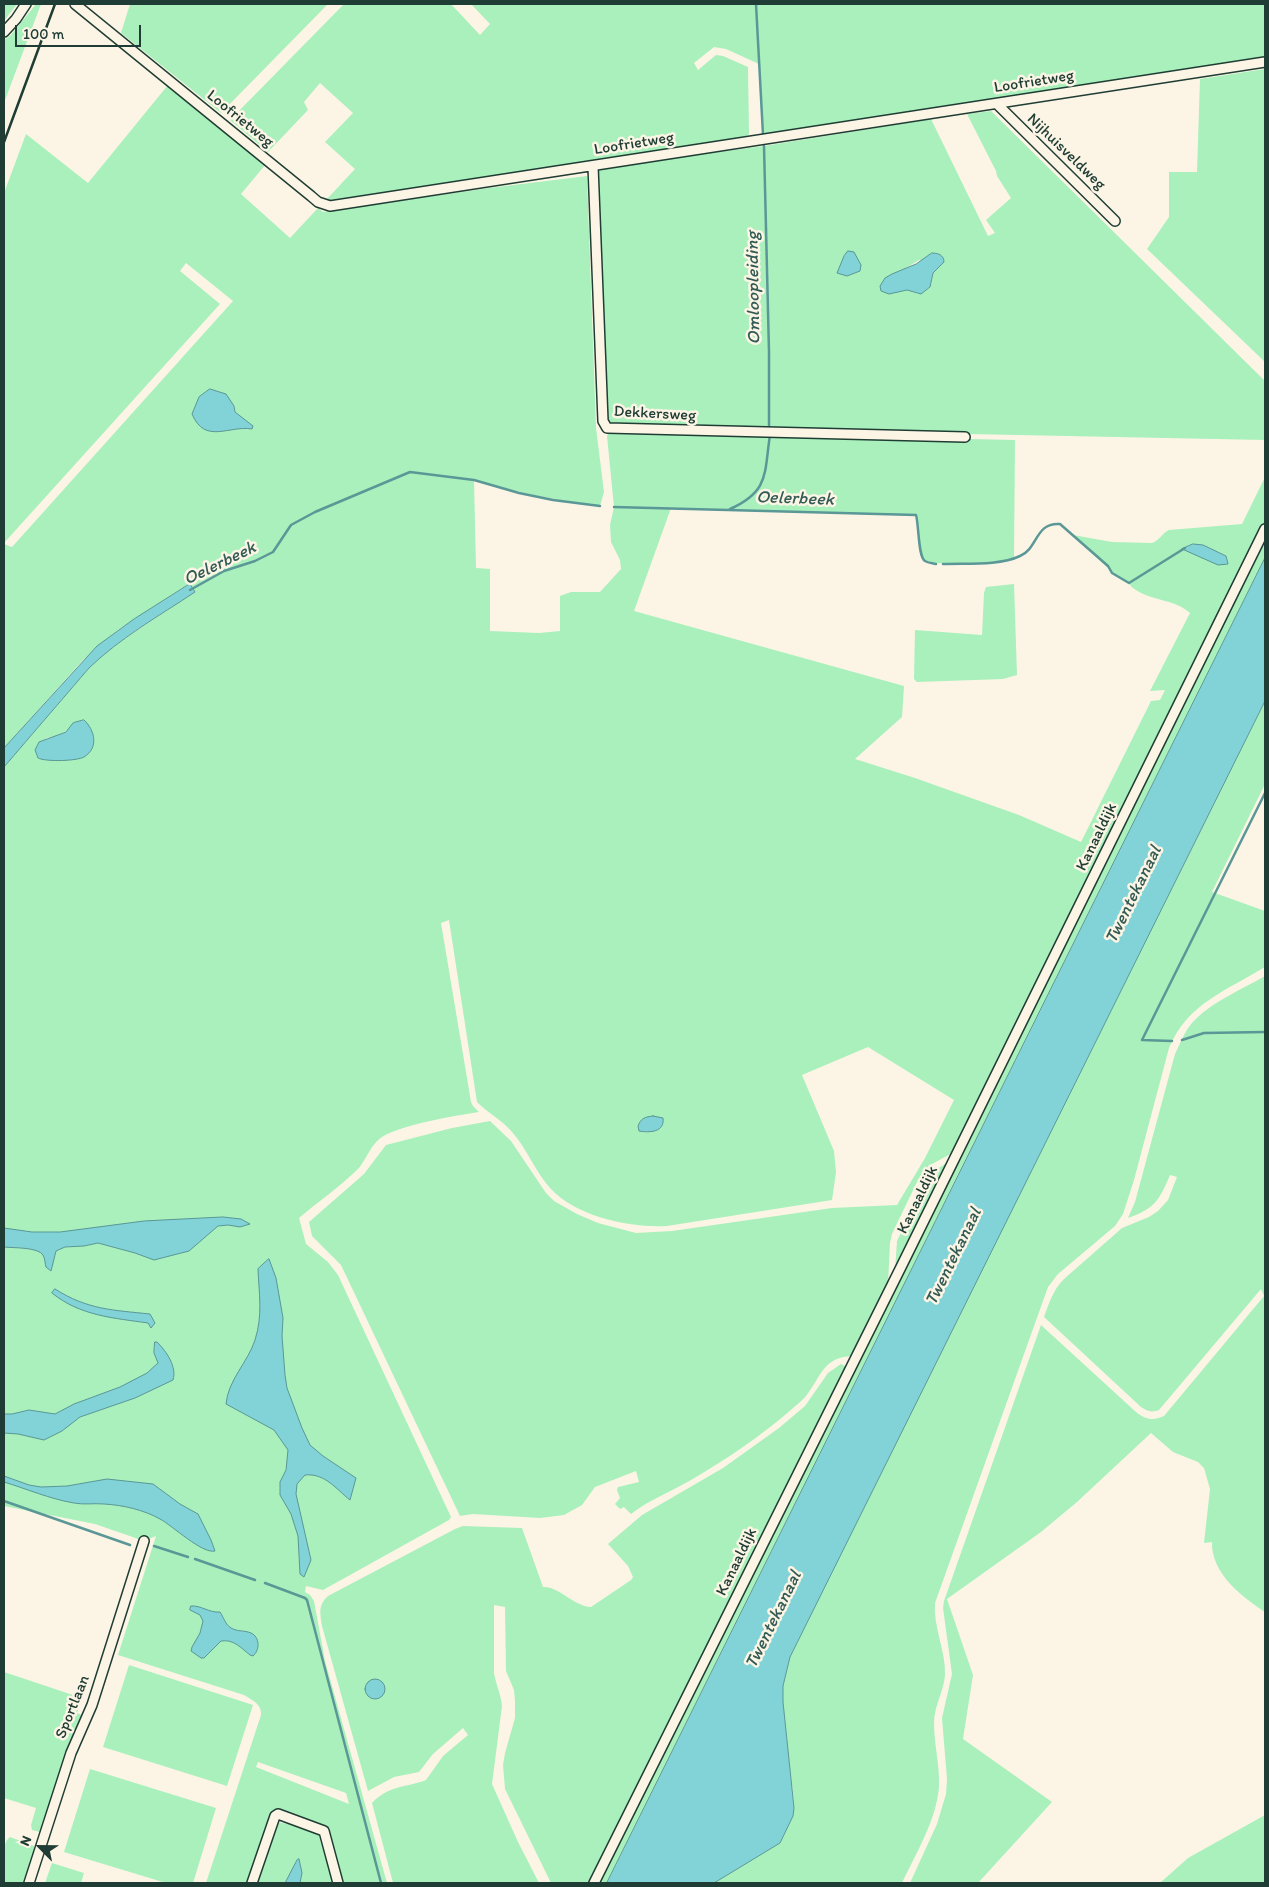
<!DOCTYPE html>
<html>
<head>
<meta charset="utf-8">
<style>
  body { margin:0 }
  #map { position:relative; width:1269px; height:1887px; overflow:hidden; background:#fcf5e5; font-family:Itim,sans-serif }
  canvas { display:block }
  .frame { position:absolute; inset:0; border:5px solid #1f3d34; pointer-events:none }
  .north { position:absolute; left:15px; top:1822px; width:50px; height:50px; -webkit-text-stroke:4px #fcf5e5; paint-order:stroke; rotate:293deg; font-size:14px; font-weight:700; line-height:20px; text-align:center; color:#1f3d34 }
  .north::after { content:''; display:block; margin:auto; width:18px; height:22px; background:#1f3d34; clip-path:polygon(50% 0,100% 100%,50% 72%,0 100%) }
  .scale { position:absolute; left:15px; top:25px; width:126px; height:22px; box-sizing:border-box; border:2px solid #1f3d34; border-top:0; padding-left:6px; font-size:15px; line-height:18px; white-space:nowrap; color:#1f3d34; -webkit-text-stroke:4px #fcf5e5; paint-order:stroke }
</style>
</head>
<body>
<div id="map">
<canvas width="1269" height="1887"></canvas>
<div class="frame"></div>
<div class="north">N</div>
<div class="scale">100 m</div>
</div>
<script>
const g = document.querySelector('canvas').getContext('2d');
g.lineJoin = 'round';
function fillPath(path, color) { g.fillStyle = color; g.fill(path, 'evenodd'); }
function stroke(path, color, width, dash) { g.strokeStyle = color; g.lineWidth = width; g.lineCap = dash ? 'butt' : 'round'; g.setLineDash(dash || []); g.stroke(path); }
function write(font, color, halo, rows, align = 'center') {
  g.font = font + ' Itim,sans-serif'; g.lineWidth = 5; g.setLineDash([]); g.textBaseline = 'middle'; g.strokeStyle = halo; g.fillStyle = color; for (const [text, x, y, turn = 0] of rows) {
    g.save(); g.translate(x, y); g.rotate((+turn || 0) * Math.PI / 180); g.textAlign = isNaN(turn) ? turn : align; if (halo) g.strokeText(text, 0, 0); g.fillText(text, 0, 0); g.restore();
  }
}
const green = new Path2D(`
  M4 4H17L4 21Z
  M36 4H41L4 103V40L11 35Z
  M130 4H328L221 113 121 33Z
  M344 4H451L480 35 490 24 471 4H1265V59L763 135 759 64 726 49 714 47 694 63 698 70 716 55 723 56 748 67 749 134 746 137 328 201 326 200 355 169 325 142 353 113 320 83 304 102 308 110 268 152 230 120Z
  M1265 69V362L1147 249 1169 217V172H1197L1200 79Z
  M168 85 266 164 241 194 290 238 318 208 323 212 489 188 587 176 596 428 604 492 600 506C554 500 518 493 474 480L476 568 490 569V631L539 633 560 631V596L571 592H600L621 569 620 560 611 542 610 525 614 507 607 436 608 434 789 435 1015 440 1014 558 1006 561C991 562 928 569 922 557 917 548 920 527 916 515L671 508 634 611 904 686 902 717 855 759 915 778 1019 815 1081 842 1151 701 1160 700 1165 690 1150 691 1190 613C1175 599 1150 601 1133 588 1130 586 1132 586 1128 583 1123 579 1116 577 1112 572 1099 560 1086 547 1073 535L1112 542 1152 543C1159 541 1162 533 1169 530L1242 524 1265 477V522L1193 664 1177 702 956 1151 932 1164 924 1172 916 1184 892 1234 890 1243 888 1284 852 1356C823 1357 821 1377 806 1396 802 1401 796 1405 792 1409 761 1436 727 1459 691 1480 672 1491 649 1500 631 1514L624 1507 620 1509 615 1504 620 1498 617 1490 618 1487 639 1482 636 1471 595 1487 582 1505 564 1515 540 1518 473 1514 460 1516 341 1265 312 1236 309 1222 364 1174 386 1145 452 1128 490 1121 511 1141 546 1193 554 1201 577 1214 598 1223 636 1233 672 1231 832 1208 897 1205 925 1158 954 1100 868 1047 802 1075 834 1151 836 1172 832 1200 667 1226C631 1228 576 1217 550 1188 535 1171 527 1149 512 1132 502 1120 488 1113 477 1102L449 920 441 923 471 1102 473 1106 479 1112C453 1116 404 1124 382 1137 371 1144 367 1158 359 1168 341 1186 319 1201 299 1218L306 1244 328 1262 338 1275 451 1517 449 1520 323 1590 306 1586 305 1592 310 1595 314 1601 325 1661 387 1883H341L329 1834 276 1811 250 1883H206L261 1715C262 1704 252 1700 244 1695L118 1655 156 1536 144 1541 95 1524 4 1506V767L89 668 104 654 124 639 195 592 190 584 118 630 83 660 4 748V544L12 547 233 301 186 263 180 271 220 304 4 543V193L26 134 88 183ZM234 406 235 412 252 429 243 428 233 429ZM68 730 62 760 46 738 55 737ZM258 1762 346 1793 349 1804 256 1767Z
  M991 111 1265 381V440L769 430 606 424 597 168 764 146 931 119 988 236 995 233 986 220 1011 198 997 176 996 171 967 114ZM919 260 936 270 933 273 930 287C915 298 921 292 907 290L906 268Z
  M1265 542V558L607 1883H597Z
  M1014 584 1017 675 1003 679 917 682 914 679 915 630 982 635 984 593 986 587Z
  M1265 701V784L1212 892 1265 911V967C1226 991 1188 1003 1169 1048L1134 1180 1123 1214 1115 1226 1058 1274 1048 1287 935 1603C933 1627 946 1651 945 1675 944 1691 934 1706 934 1723 934 1744 940 1766 939 1787 936 1821 916 1853 902 1883H714L780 1843 793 1816 794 1808 793 1792 788 1758 783 1702V1686L790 1657Z
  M1265 976V1612C1241 1596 1211 1573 1212 1542L1204 1543 1210 1489 1204 1468 1198 1462 1173 1452 1151 1433 1077 1502 1041 1532 947 1599 973 1675 963 1739 1052 1802 978 1883H910L937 1824 946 1794 947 1779 942 1718 952 1674 943 1608 944 1601 1041 1325 1136 1412C1146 1420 1153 1421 1164 1416L1264 1296 1261 1289 1159 1410C1151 1413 1147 1411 1141 1407L1044 1317C1049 1303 1053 1290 1064 1279L1122 1228 1149 1217 1158 1211 1168 1200 1177 1177 1170 1175C1160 1199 1155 1209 1128 1218L1135 1202 1175 1054C1180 1044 1184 1032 1192 1023 1211 1002 1241 990 1265 976Z
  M951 1160 895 1271 897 1241 919 1194 927 1179 934 1171Z
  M841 1364 845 1366 846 1369 589 1883H551L505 1789 503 1765 505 1753 515 1718V1701L514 1690 506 1671 505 1607 494 1605V1673C496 1685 501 1694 502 1706L492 1784 518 1842 539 1883H393L372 1803C389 1785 405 1788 426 1780L443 1756 468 1735 463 1728 433 1754 419 1772 394 1777 368 1791 322 1626C320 1613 318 1605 328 1596L455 1529 463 1526 522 1528 543 1587C559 1586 573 1606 591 1607L631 1580 633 1577 628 1566 608 1544 642 1515 723 1468 779 1428 805 1406 828 1373Z
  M129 1665 253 1705 227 1786 103 1747Z
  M4 1672 82 1698 77 1713 82 1715 69 1743 40 1832 32 1830 31 1825 36 1808 4 1798Z
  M90 1769 216 1808 193 1883H166L64 1852Z
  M1265 1815V1883H1160L1188 1858Z
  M276 1822 302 1826 318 1833 333 1883H300L301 1873 300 1862 297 1860 285 1883H255Z
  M10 1837 34 1846 36 1851 26 1883H4C4 1871 0 1844 10 1837Z
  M52 1863 84 1873 81 1883H45Z`);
const water = new Path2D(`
  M848 251 854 252 861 265 860 271 847 276 837 273 844 256Z
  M932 253C938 253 944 255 944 262L933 273 930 287 921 294 907 290 889 294 881 291 880 286 885 278 892 274 916 264Z
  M210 389 226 394 234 406 235 412 253 426 252 429C229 425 205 445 192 414L199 397Z
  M1193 544 1203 545 1226 556 1228 564 1218 565 1182 549Z
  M1265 558V701L790 1657 783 1686V1702L794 1808 793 1816 780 1843 714 1883H607Z
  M190 584 195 592C159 616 120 638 89 668L4 767V748L97 646 134 619Z
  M84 720C95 730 99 748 84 757 77 761 46 762 38 758L35 750 39 742 66 732 73 723Z
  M653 1116 663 1118C665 1132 650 1133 639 1131L638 1126C641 1118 645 1117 653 1116Z
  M223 1217 241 1219 250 1224 240 1227 228 1225 218 1226 189 1251 154 1260 135 1253 98 1243 84 1246 65 1247 56 1251 51 1271 46 1267C45 1264 45 1258 43 1255 38 1247 13 1248 4 1247V1228L32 1232H60L144 1221Z
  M269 1259 276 1278 283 1318 282 1336 285 1375 287 1388 302 1428 310 1445 323 1456 356 1478 350 1500C336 1489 325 1473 305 1475L297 1484 296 1494 311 1560 304 1577 300 1574 298 1536 291 1514 280 1495V1482L286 1470 288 1450 274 1430 226 1404C228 1380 248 1362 255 1340 263 1315 259 1294 258 1269Z
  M55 1289C88 1310 113 1310 150 1314L155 1323 151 1328 148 1323C114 1318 80 1316 52 1293Z
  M155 1342H157C167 1352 177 1367 173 1380L135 1398 80 1417 62 1431 44 1440 18 1434 4 1433V1414H12L29 1410 55 1414 74 1404 120 1387 147 1373 158 1363 154 1353Z
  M4 1476 29 1485 41 1487 67 1486 107 1479 153 1484 180 1504 198 1514 211 1540 215 1551C202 1554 173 1526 160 1519 144 1510 123 1505 104 1504 94 1503 84 1505 74 1503 50 1499 27 1489 4 1482Z
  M191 1606C201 1605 209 1613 220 1612 224 1618 225 1624 231 1628 238 1632 244 1630 251 1633 260 1637 260 1650 253 1656L250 1655C241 1648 234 1639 221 1641L204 1658H201L191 1651 192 1647 200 1633 203 1621 200 1615 190 1610Z
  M365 1689a10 10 0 1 1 20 0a10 10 0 1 1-20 0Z
  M299 1859 302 1873 300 1883H285L297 1860Z`);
const stream = new Path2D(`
  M756 4 763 135
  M764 146 769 352V429
  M614 507 916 515C919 525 918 557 925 561 928 563 932 563 936 564
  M730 509C770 491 764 473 770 435
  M943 564C967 563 999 566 1020 556 1038 549 1035 522 1060 524L1108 566 1112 573 1129 583 1185 548
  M190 590 224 571 255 561 273 552 291 525 315 512 410 472 474 480 519 493 553 500 600 506
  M1182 1040 1204 1033 1265 1032
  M1172 1041 1142 1040 1265 793
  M4 1501 130 1545
  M154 1546 188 1557
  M195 1559 255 1580
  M265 1583 305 1598 307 1600 381 1883`);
const street = new Path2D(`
  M75 4 311 196 318 202 330 206 1265 62
  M4 32 16 19 26 4
  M997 104 1115 221
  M593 166 603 421 607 428 965 437
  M29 1883 71 1753 92 1705 144 1541
  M252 1883 275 1816 278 1814 324 1831 338 1883
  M594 1883 902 1265 1265 529`);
const rail = new Path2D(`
  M4 142 55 4`);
const streetNames = [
  ["Loofrietweg",1034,82,-9],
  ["Loofrietweg",240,119,39],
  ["Loofrietweg",634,144,-9],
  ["Nijhuisveldweg",1066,152,44],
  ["Dekkersweg",655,414,3],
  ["Kanaaldijk",1097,837,-64],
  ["Kanaaldijk",918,1200,-64],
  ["Kanaaldijk",737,1562,-64],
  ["Sportlaan",73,1707,-68]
];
const waterNames = [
  ["Omloopleiding",754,288,-91],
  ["Oelerbeek",795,499,2],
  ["Oelerbeek",220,564,-26],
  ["Twentekanaal",1134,895,-64],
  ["Twentekanaal",954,1257,-64],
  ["Twentekanaal",774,1620,-64]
];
fillPath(green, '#a9f0bc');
fillPath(water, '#81d3d8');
stroke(water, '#5a9796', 1);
stroke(stream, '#5a9796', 2.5);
stroke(street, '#1f3d34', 12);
stroke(street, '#fcf5e5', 9);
stroke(rail, '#1f3d34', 2.5);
write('16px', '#1f3d34', '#fcf5e5', streetNames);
write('italic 18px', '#335b55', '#fcf5e5', waterNames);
</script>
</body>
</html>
